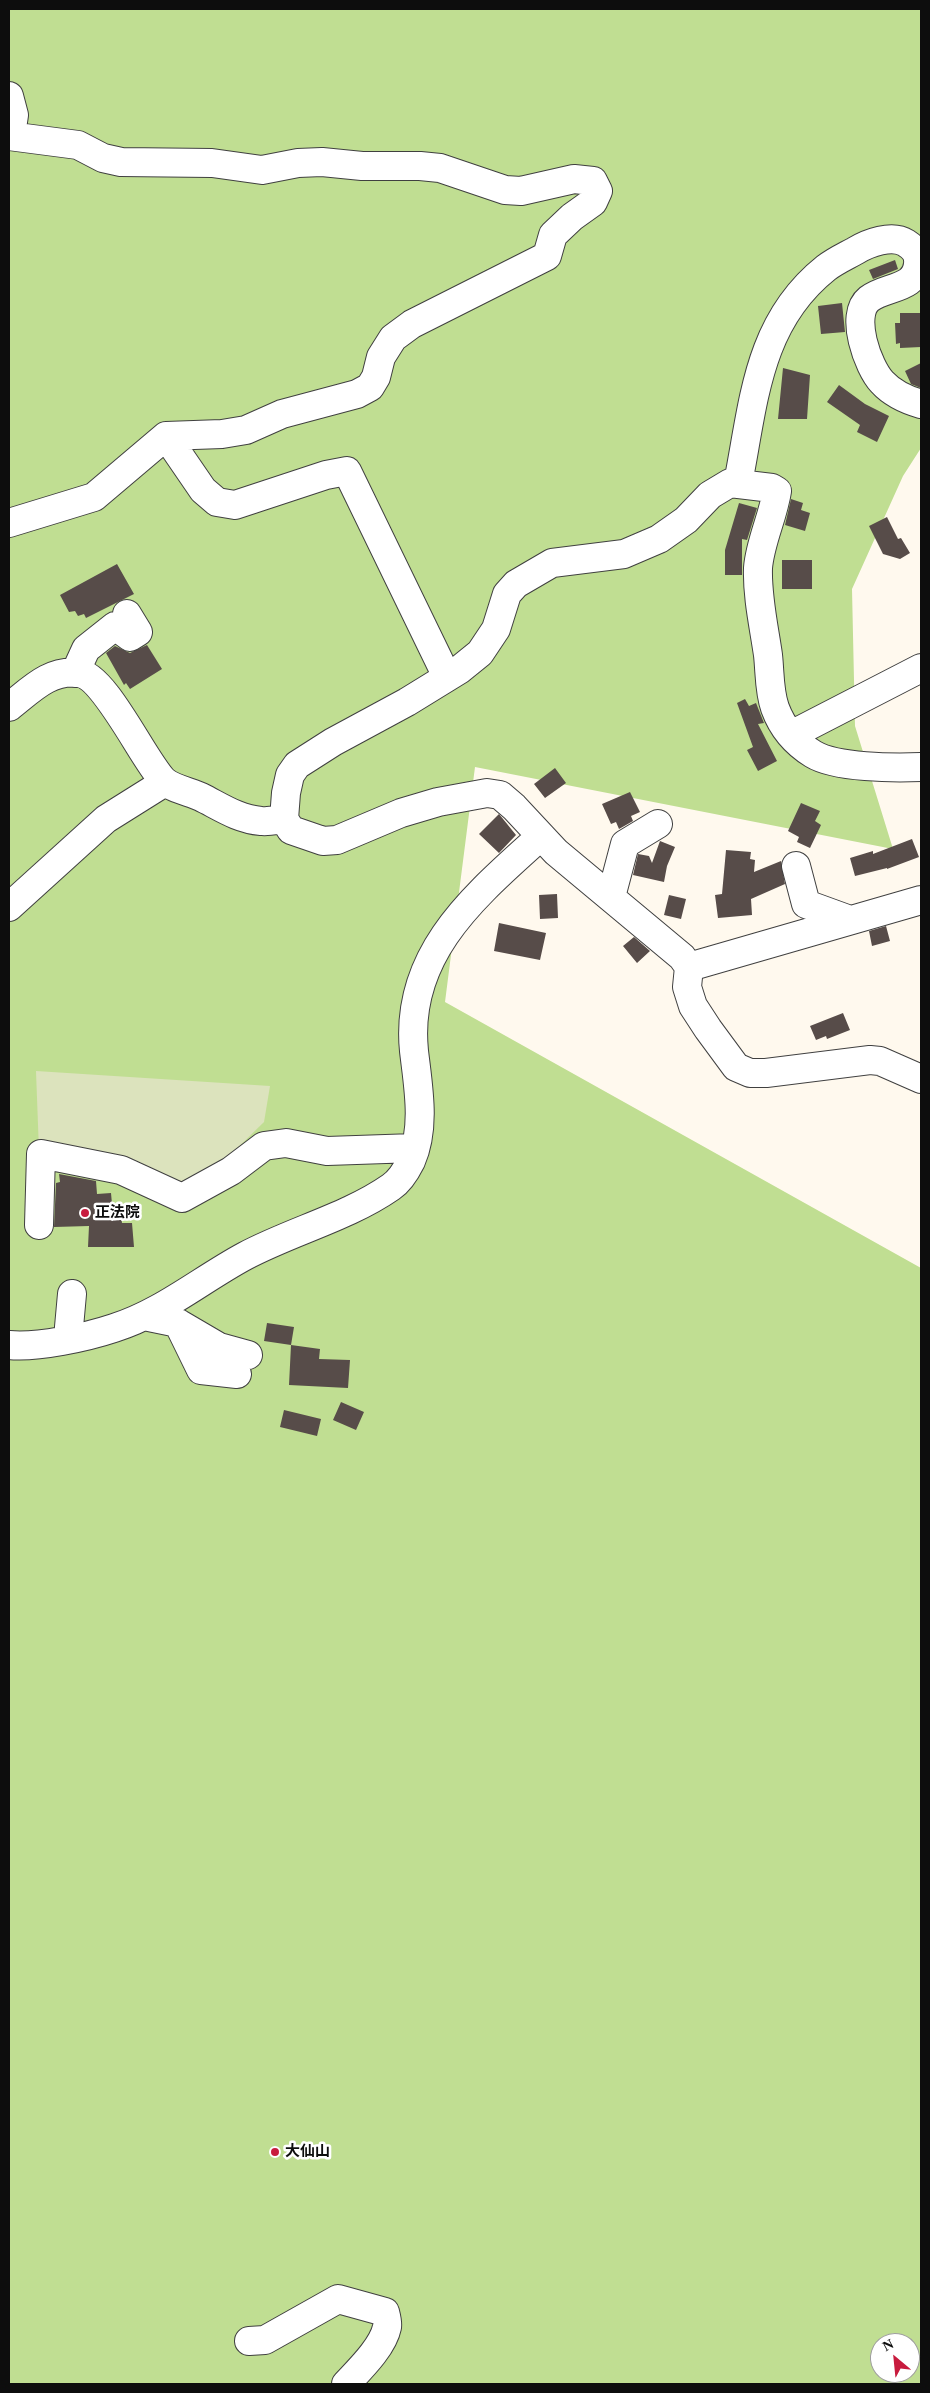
<!DOCTYPE html>
<html>
<head>
<meta charset="utf-8">
<style>
  body { margin:0 }
  #map { position:relative; width:930px; height:2393px; overflow:hidden; background:#fff9ee; font-family:"Times New Roman",serif }
  canvas { display:block }
  .frame { position:absolute; inset:0; border:10px solid #0d0d0d; pointer-events:none }
  .north { position:absolute; left:870px; top:2333px; width:50px; height:50px; box-sizing:border-box; background:#fff; border:1px solid #9e9e9e; border-radius:50%; rotate:332deg; font-size:14px; font-weight:700; line-height:20px; text-align:center; color:#0d0d0d }
  .north::after { content:''; display:block; margin:auto; width:18px; height:22px; background:#c81b3e; clip-path:polygon(50% 0,100% 100%,50% 72%,0 100%) }
</style>
</head>
<body>
<div id="map">
<canvas width="930" height="2393"></canvas>
<div class="frame"></div>
<div class="north">N</div>
</div>
<script>
const g = document.querySelector('canvas').getContext('2d');
g.lineJoin = 'round';
function fillPath(path, color) { g.fillStyle = color; g.fill(path, 'evenodd'); }
function stroke(path, color, width, dash) { g.strokeStyle = color; g.lineWidth = width; g.lineCap = dash ? 'butt' : 'round'; g.setLineDash(dash || []); g.stroke(path); }
function write(font, color, halo, rows, align = 'center') {
  g.font = font + ' "Times New Roman","Noto Sans JP",serif'; g.lineWidth = 5; g.setLineDash([]); g.textBaseline = 'middle'; g.strokeStyle = halo; g.fillStyle = color; for (const [text, x, y, turn = 0] of rows) {
    g.save(); g.translate(x, y); g.rotate((+turn || 0) * Math.PI / 180); g.textAlign = isNaN(turn) ? turn : align; if (halo) g.strokeText(text, 0, 0); g.fillText(text, 0, 0); g.restore();
  }
}
const forest = new Path2D(`
  M9 9H921V448L903 476 852 589 855 726 893 849 475 767 445 1002 921 1268V2384H9ZM880 2343H910V2373H880Z`);
const cemetery = new Path2D(`
  M36 1071 270 1086 264 1122 210 1175 167 1197 39 1151Z`);
const building = new Path2D(`
  M895 260 898 269 873 279 869 270Z
  M842 303 845 332 821 334 818 306Z
  M900 313H921V347L900 348V343L896 344 895 323H900Z
  M921 363V388L911 384 905 371Z
  M783 368 810 375 807 419H778Z
  M839 385 865 404 889 416 877 442 857 432 860 425 827 402Z
  M791 499 803 503 801 510 810 513 805 531 785 525Z
  M739 503 757 508 747 540 742 539V575H725V550Z
  M887 517 898 539 901 538 910 553 900 559 883 554 869 526Z
  M782 560H812V589H782Z
  M117 564 134 594 86 618 84 614 78 616 75 611 69 612 60 595Z
  M147 645 162 669 130 689 126 683 124 685 106 653 115 646 130 653Z
  M745 699 749 706 756 703 764 723 758 724 777 761 758 771 747 750 753 747 737 703Z
  M555 768 566 783 545 798 534 784Z
  M630 792 640 812 631 816 633 821 619 829 616 822 611 824 602 804Z
  M801 803 820 811 815 821 821 825 810 848 797 842 799 837 788 831Z
  M499 814 516 835 499 853 479 834Z
  M912 839 919 857 887 869V868L855 876 850 858 873 851V854Z
  M660 841 675 847 667 866 664 882 633 875 638 854 649 856 652 863Z
  M726 850 751 852 750 859 755 860 754 872 781 861 785 884 751 899 752 915 718 918 715 895 722 894Z
  M557 894 558 918 540 919 539 895Z
  M669 895 686 899 681 919 664 915Z
  M499 923 546 933 540 960 494 951Z
  M886 926 890 941 872 946 869 931Z
  M634 937 650 951 637 963 623 946Z
  M843 1013 850 1030 827 1039 826 1036 816 1040 810 1026Z
  M59 1174 96 1181 97 1194 111 1193 112 1204H119L122 1223H132L134 1247H88L89 1226 54 1227 56 1183 60 1182Z
  M267 1323 294 1327 291 1345 264 1341Z
  M291 1345 320 1349 319 1359 350 1360 348 1388 289 1385Z
  M341 1402 364 1412 356 1430 333 1420Z
  M284 1410 321 1419 317 1436 280 1427Z`);
const minor = new Path2D(`
  M9 96 14 115 11 135
  M9 136 78 145 103 158 121 162 212 163 262 170 298 163 322 162 362 166H420L440 168 505 190 521 191 574 179 593 181 598 191 593 202 572 217 553 235 547 256 412 324 393 338 381 357 376 377 370 387 357 394 282 414 246 430 222 434 166 436 203 490 217 502 235 505 326 475 347 471 447 677
  M738 483C754 402 757 323 826 268 835 261 846 256 855 251 868 243 892 234 906 243 914 248 919 254 918 264 916 290 885 286 869 299 849 315 868 367 882 382 892 393 907 400 921 404
  M9 523 94 497 166 436
  M75 673 86 649 115 626 130 637 138 632 127 614
  M9 707C30 691 49 669 79 673 105 676 143 759 163 780 171 788 190 792 201 797 221 807 238 819 261 821 268 822 276 820 284 819
  M791 735 921 668
  M921 767C894 768 836 768 813 754 795 743 782 727 775 708 769 691 770 673 768 655 764 627 757 597 758 568 760 542 773 517 777 491L772 488 730 483 710 495 686 520 659 539 624 554 552 563 516 584 507 594 496 629 480 653 459 670 407 702 333 742 297 765 290 775 286 793 284 819 291 830 323 841 337 840 401 813 438 802 487 793 500 795 514 807 556 852 682 957 689 967 687 987 693 1006 708 1029 736 1067 750 1073H766L870 1060 880 1061 921 1079
  M796 866 806 904 850 920
  M611 897 625 844 658 824
  M9 907 106 819 165 782
  M689 967 921 900
  M39 1225 41 1154 121 1170 182 1198 231 1171 264 1146 286 1143 327 1151 415 1148
  M144 1316 178 1323 201 1370 237 1374
  M178 1323 219 1347 248 1355
  M68 1338 72 1294
  M9 1345C37 1348 87 1337 114 1328 162 1313 202 1279 245 1256 292 1231 348 1217 391 1187 400 1181 406 1171 411 1161 426 1127 418 1086 414 1051 404 953 476 895 541 836
  M249 2341 265 2340 338 2299 385 2312C386 2316 388 2323 387 2327 383 2347 359 2370 346 2384`);
const markers = [
  [85,1213,5,"#c81b3e"],
  [275,2152,5,"#c81b3e"]
];
const poiNames = [
  ["正法院",95,1213],
  ["大仙山",285,2152]
];
fillPath(forest, '#c0de92');
fillPath(cemetery, '#dce3bd');
fillPath(building, '#574c49');
stroke(minor, '#404040', 30);
stroke(minor, '#fff', 28);
for (const [x, y, r, color] of markers) { const dot = new Path2D(); dot.arc(x, y, r, 0, 2 * Math.PI); g.fillStyle = color; g.fill(dot); stroke(dot, '#fff', 2); }
write('bold 15px', '#0d0d0d', '#fff', poiNames, 'left');
</script>
</body>
</html>
